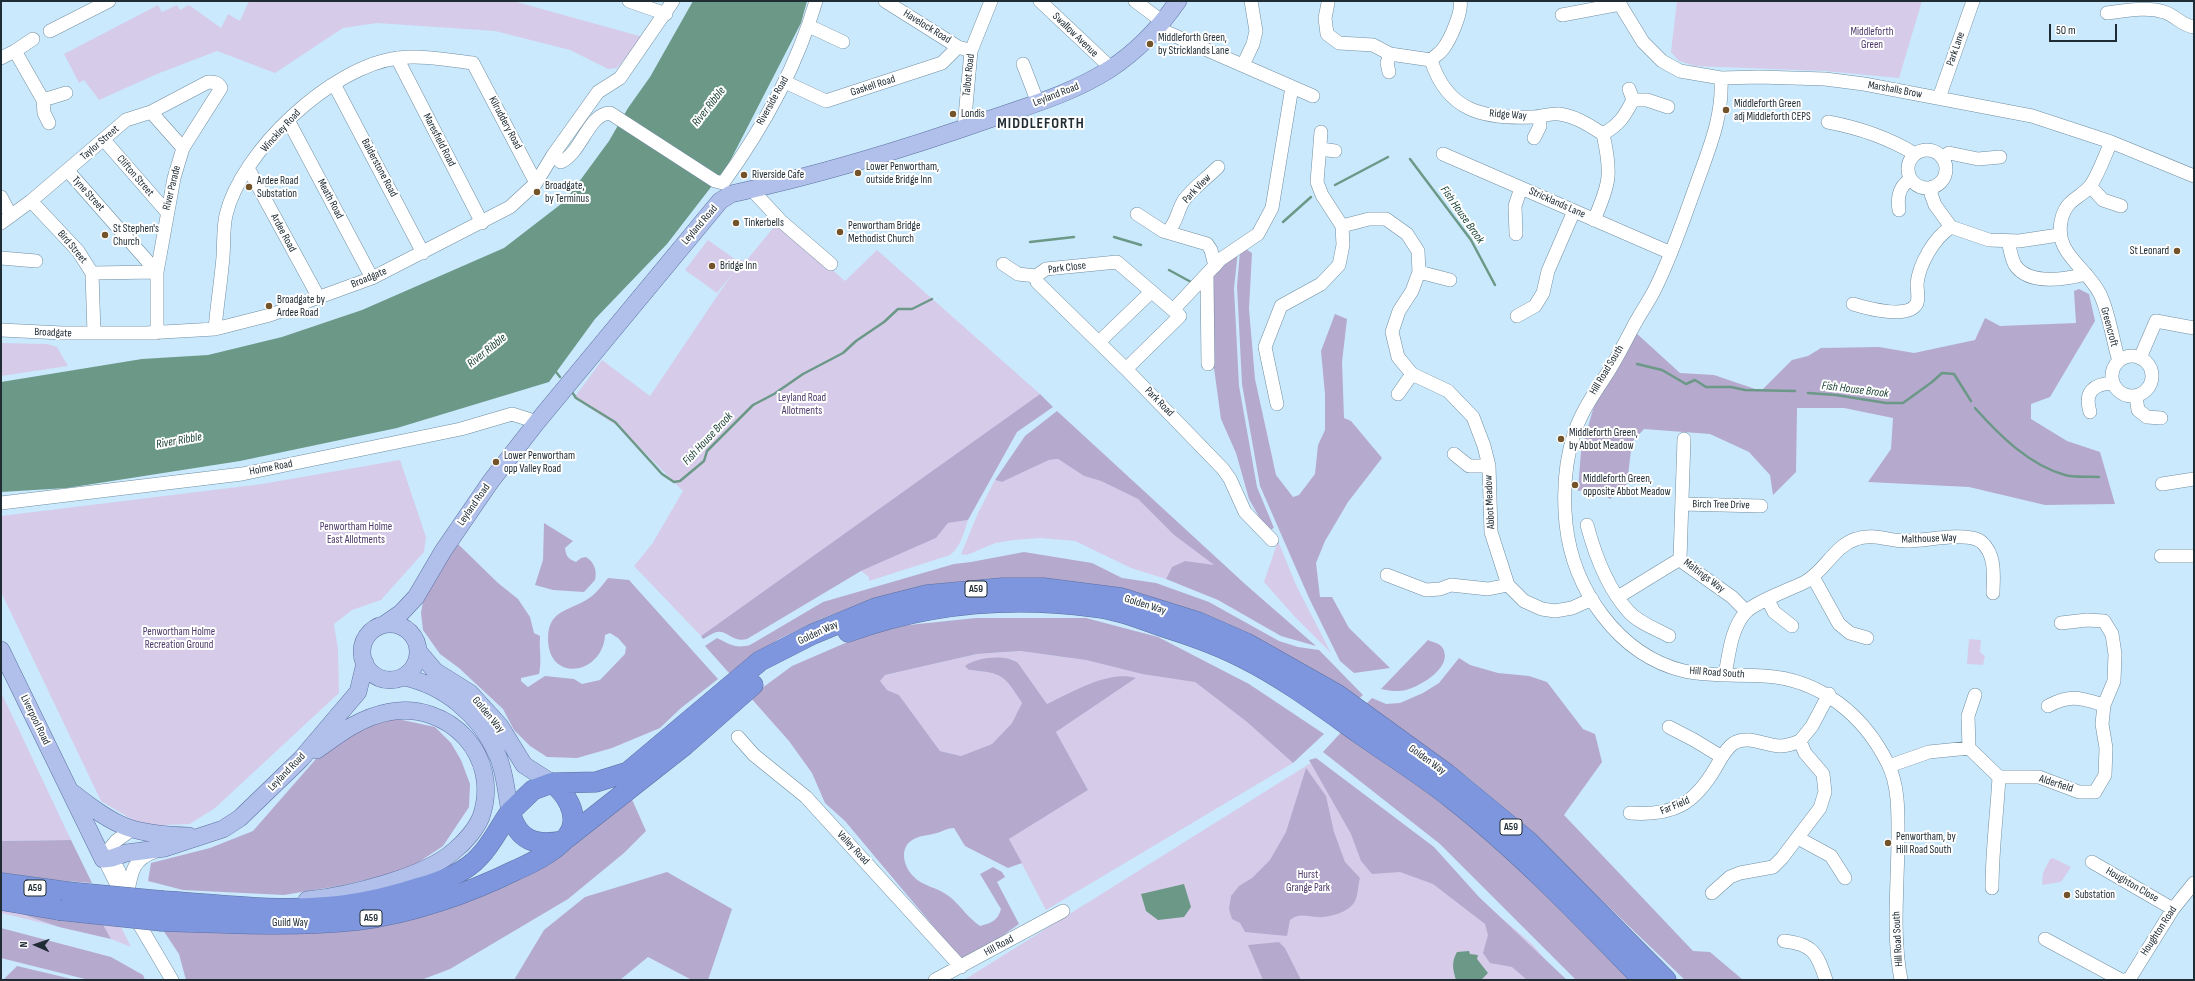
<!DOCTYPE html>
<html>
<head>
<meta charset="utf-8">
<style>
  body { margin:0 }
  #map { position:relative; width:2195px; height:981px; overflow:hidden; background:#cae9fd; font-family:"Sofia Sans Condensed",sans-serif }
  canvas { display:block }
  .frame { position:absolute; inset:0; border:2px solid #202c34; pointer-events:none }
  .north { position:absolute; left:16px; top:925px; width:40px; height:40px; -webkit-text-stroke:3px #fff; paint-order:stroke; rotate:272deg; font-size:11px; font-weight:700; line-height:16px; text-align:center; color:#202c34 }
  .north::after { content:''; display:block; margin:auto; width:14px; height:18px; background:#202c34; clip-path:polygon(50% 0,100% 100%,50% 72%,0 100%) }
  .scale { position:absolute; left:2049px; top:24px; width:68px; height:18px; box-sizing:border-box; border:2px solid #202c34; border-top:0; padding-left:5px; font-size:12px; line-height:14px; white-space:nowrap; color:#202c34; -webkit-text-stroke:3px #fff; paint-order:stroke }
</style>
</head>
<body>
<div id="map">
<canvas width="2195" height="981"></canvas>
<div class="frame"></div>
<div class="north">N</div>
<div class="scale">50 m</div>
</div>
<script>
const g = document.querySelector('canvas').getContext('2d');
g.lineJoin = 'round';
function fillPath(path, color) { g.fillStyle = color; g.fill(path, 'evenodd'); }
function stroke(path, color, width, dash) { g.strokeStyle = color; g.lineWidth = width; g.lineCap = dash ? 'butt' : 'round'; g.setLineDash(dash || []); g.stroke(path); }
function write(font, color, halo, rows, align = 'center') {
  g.font = font + ' "Sofia Sans Condensed",sans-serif'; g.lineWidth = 4; g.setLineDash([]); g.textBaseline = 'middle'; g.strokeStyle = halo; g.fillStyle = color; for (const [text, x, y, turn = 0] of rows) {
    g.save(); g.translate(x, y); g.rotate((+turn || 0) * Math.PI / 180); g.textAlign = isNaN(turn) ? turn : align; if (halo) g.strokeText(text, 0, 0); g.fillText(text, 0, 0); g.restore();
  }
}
const green = new Path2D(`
  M249 1H513L643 37 617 68 608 69 570 50 495 31 377 23 343 28 275 73 217 51 157 74 99 100 84 80 79 83 64 54 158 5 162 12 177 5 180 10 189 5 221 28 228 14 240 21Z
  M1677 1H1922L1899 78 1825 71 1695 66 1679 61 1671 52Z
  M778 222 845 281 877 250 1040 394 701 636 634 566 652 544 683 491 619 427 574 398 602 360 650 396 732 274 717 293 685 270 708 240 739 262 741 260 746 261Z
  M1 343 47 344 57 347 68 366 1 376Z
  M1058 459 1084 476 1101 481 1138 499 1174 535 1215 566 1172 567 1166 579 1131 568 1075 541 1040 538 1014 540 995 543 967 555 961 554 978 513 995 480 1002 482 1049 460Z
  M400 460 426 537 424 552 381 600 352 610 334 624 338 649 339 693 215 808 190 824 143 826 101 801 1 592V516L262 484Z
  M968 520C964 532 961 547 950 555L869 581V577L861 571 936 538 948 523Z
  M1278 541 1296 585 1331 653 1294 616 1264 582Z
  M1969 639 1981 640 1980 652 1985 656 1983 665 1967 664Z
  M1020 651 1086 660 1142 674 1167 658 1195 682 1247 722 1293 763 1046 910 1009 839 1088 790 1056 732 1136 678 1065 696 1047 704 1018 663 1012 659 969 670C1003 673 1004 675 1022 703L1012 723 992 744 961 756 940 751 899 695 887 690 879 681 885 675 977 654Z
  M1 692 71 840 1 841Z
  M1317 759 1532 944 1563 980H964Z
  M2053 858 2071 867 2061 882 2042 885 2043 873 2050 859Z
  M1 905 18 913 59 927 1 913Z
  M99 917 117 919 131 947 111 939Z`);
const forest = new Path2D(`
  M1246 249 1252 253 1249 309 1255 379 1276 475 1293 497 1299 495 1315 474 1318 445 1325 430V394L1321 351 1335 314 1347 319 1342 362 1344 418 1351 421 1382 458 1348 502 1325 541 1316 563 1320 597H1332L1349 628 1390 668 1354 673 1340 661 1309 598 1260 486 1242 384 1237 286 1240 251Z
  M1238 251 1234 288 1239 386 1257 487 1274 528 1267 531 1249 499 1236 453 1221 419 1213 361 1210 275Z
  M2079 289 2089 294 2095 321 2050 397 2031 404V419L2067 441 2100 452 2115 504 2045 505 1969 487 1868 482 1891 449 1893 418 1844 408H1797L1796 472 1773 495 1770 475 1749 452 1710 434 1644 429 1632 442 1627 484 1610 499 1595 488 1578 491 1581 451 1596 399 1635 332 1680 373 1714 375 1761 391 1792 360 1808 356 1821 348 1879 347 1914 353 1975 340 1985 318 2000 326 2076 323 2074 291Z
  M1040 394 1053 407 1017 432 968 520 948 523 936 538 861 571 747 639C733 643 727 630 717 632 712 633 707 637 703 639L701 636Z
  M1057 411 1245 584 1316 646 1281 636 1218 600 1166 579 1172 567 1185 561 1214 565 1174 535 1138 499 1101 481 1084 476 1058 459 1049 460 1002 482 995 480 1025 436Z
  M544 523 573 541 565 548C566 556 568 559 576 562L581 558 586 557C595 563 597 571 595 580L584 592 553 590 535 585 543 560Z
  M457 543 498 583 518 599 530 617 534 633 540 636C539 649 542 661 539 674L521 678V681L528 687 545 676 574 679 582 684 600 680 625 654 626 647 618 638 610 633 605 635C603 675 547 684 548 637 549 607 574 611 592 596 598 591 603 584 608 578L629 580 718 679 681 708 660 728 612 748 577 758 547 757 530 746 514 730 503 709 459 668 440 654 423 630 421 613 423 601Z
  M1024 552 1092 563 1122 578 1156 583 1209 602 1279 641 1298 647 1319 650 1363 695 1357 700 1216 621 867 601 821 619 779 639 729 673 705 646 717 638C730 644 735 649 750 645L823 602 954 564 971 562Z
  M976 618H1086L1158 637 1249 684 1324 734 1293 763 1247 722 1195 682 1142 674 1086 660 1020 651 977 654 885 675 880 681 887 690 899 695 940 751 961 756 992 744 1012 723 1022 703C1004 675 1003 673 969 670L965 666C977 657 1006 654 1018 663L1047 704C1073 692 1108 670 1136 678L1056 732 1088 790 1009 839 1022 863 1008 868 965 846 954 828C948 828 943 831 937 833 930 835 923 835 916 838 899 845 902 864 913 876 923 887 938 887 950 897 961 906 968 918 980 926 992 923 998 920 1001 909L980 874 993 867 1002 872 1005 877 997 882 1019 924 974 956 960 958 845 821 825 803 812 773 789 741 750 697 792 666 880 628Z
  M1428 640C1432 642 1439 643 1442 647 1455 666 1421 686 1406 690 1398 692 1390 691 1381 689Z
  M1459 658 1470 665 1498 673 1529 676 1547 682 1583 729 1595 734 1602 762 1564 815 1693 951 1710 952 1743 980H1685L1516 818 1467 777 1364 706 1372 698 1386 704 1400 703 1423 693 1439 683Z
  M393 718 435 727 451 743 461 760 470 784 469 807 443 846 407 870 344 885 284 895 183 890 148 881 151 863 210 848 253 831 322 752 357 728Z
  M1345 728 1493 843 1630 980H1576L1440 844 1323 752Z
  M1316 758 1434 847 1479 897 1567 980H1527L1512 967 1490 963 1483 953 1488 935 1485 924 1433 884 1400 872 1372 874 1361 861 1351 834 1309 760Z
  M1306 768 1326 796 1334 832 1345 862 1360 878C1358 885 1358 897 1354 903 1347 913 1328 918 1316 917 1305 916 1299 913 1290 920L1287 936 1245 932 1240 923 1232 919 1229 909 1231 896 1239 886 1252 878 1270 860 1286 832Z
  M630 795 646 831 624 853 568 899 450 969 421 980H186L179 954 159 924 457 901Z
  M71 840 92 883 1 876V841Z
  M667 872 732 909 708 980H692L648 957 620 980H514L544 930 585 897Z
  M16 912 99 917 111 939 59 927Z
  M1 928 111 957 143 975 145 980H89L1 958Z
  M1279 942 1285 948 1301 980H1263L1248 945Z
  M17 966 76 980H3Z`);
const water = new Path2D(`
  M693 1H807L801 23 728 165 667 244 595 319 549 382 397 428 240 461 67 488 1 492V382L142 359 208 355 282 337 362 310 504 248 565 201 609 141 628 108 650 77Z
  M1184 884 1191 907 1184 917 1158 920 1146 911 1141 894Z
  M1469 951 1470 954 1478 955 1477 959 1488 973 1481 980H1456C1453 970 1451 962 1457 952Z`);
const stream = new Path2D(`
  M1410 159 1471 240 1495 285
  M1335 185 1388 157
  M1283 222 1311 197
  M1114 237 1141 245
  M1030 242 1074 237
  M1169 270 1191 282
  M1637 364 1662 370 1686 384 1695 380 1706 387H1731L1745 390 1795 391
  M556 372 560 377
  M572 392 576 398 615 422 662 474 674 482 680 481 704 461 707 451 753 405 774 394 803 374 843 353 856 341 884 322 898 309H912L932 299
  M1808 393 1836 395 1886 403H1903L1932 382 1942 373 1954 374 1971 401
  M1975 408C1999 435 2029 465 2065 475 2075 478 2088 476 2099 477`);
const minor = new Path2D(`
  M629 1 666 14
  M885 1 958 47 965 49
  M1040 1 1111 68
  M1135 1 1163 22
  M1618 1 1643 42 1662 61 1680 71 1721 78 1759 77 1825 79 1864 84 2032 116 2111 142 2194 176
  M1328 3 1325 18 1327 34 1339 43 1373 45 1390 54 1431 60C1447 111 1483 119 1532 117 1541 117 1551 113 1559 114 1576 116 1590 126 1603 134 1612 174 1610 183 1594 220
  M2107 13C2124 11 2147 6 2164 12 2175 15 2182 26 2194 27
  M1562 15 1620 4
  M809 26 843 42
  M1157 28 1313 96
  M50 31 109 1
  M15 51 33 39
  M1 58 15 51 43 100 44 113 49 123
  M397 58 482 223
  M1431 60C1435 56 1440 53 1443 49 1450 40 1463 11 1460 1
  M1023 64 1038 103
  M1243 65 1253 44 1256 31 1251 1
  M1389 72 1387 63 1390 54
  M1721 78C1723 114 1711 144 1699 177 1685 215 1673 253 1655 289 1648 303 1639 315 1632 329 1625 342 1618 356 1610 369 1597 390 1582 409 1574 434 1565 462 1563 494 1566 524 1573 589 1618 655 1684 671 1710 677 1738 674 1764 676 1820 679 1864 715 1888 764 1899 786 1898 814 1898 837 1898 885 1892 933 1901 980
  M785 82 826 101 942 63 958 47
  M334 84 423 253
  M1939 98 1973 1
  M43 100 66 93
  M1633 100H1647L1668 107
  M151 112 183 148
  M288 120 372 278
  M1828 122C1860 128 1887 137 1915 154
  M964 128 971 51 991 1
  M1321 132 1317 182 1322 195 1342 226 1369 219H1386L1407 234 1418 251 1419 272 1412 291 1399 311 1392 332 1398 357 1412 374 1448 391 1473 417 1484 446 1489 466 1491 532 1508 585 1524 601 1542 609 1555 611 1572 608 1592 599
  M1603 134C1620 124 1624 117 1633 100L1629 89
  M1534 138 1540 126 1539 117
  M104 140 166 211
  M2111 142C2106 153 2097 178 2090 186 2081 198 2068 198 2062 217 2052 253 2085 265 2100 294 2110 315 2112 339 2119 361
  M1321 149 1335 151
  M1908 169a19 19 0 1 1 38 0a19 19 0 1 1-38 0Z
  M1443 154 1671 253
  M553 155 561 162C582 152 588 114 610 113L715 181 723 183
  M1942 158 1949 153 1978 159 2000 157
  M248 168 319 298
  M68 171 157 272
  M723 183C763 128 797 66 816 1
  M2090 186 2103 200 2121 206
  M1932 187 1931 194 1935 205 1951 227 1989 240 2019 241 2059 235
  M751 189 782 222 831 264
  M1 197 11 216
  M1899 210C1897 197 1899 186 1911 179
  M1137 214 1163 231 1207 244 1211 250 1215 266
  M1 223 31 201
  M1167 232C1177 223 1177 211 1184 200 1193 188 1207 178 1218 167
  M1516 234 1515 206 1521 188
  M2008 241C2010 248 2011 258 2015 265 2029 286 2067 279 2086 274
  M1 258 36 261
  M1003 264 1018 274 1036 276
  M1419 272 1450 280
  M92 273 157 272
  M1207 276 1208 364
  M1853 304C1866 308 1909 320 1917 303 1919 297 1917 290 1917 284 1919 264 1934 238 1951 227
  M1173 310 1221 259 1258 234 1272 208 1292 87
  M1517 316 1535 306 1543 293 1548 271 1574 211
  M215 329C217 305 221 281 223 257 224 243 223 228 226 215 241 151 332 66 398 58 422 55 448 60 473 63L536 183
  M1 330 62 333H146L215 329 270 315 372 278 510 207 536 183 553 155 598 92 620 78 673 1
  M94 333 92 273 78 251 31 201 126 120 151 112 208 82C214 82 218 82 221 88L183 148 174 178 157 272V333
  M1099 342 1151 292
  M2112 376a20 20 0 1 1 40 0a20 20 0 1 1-40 0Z
  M2140 358 2156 321 2194 328
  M1126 369 1180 316 1117 262 1046 269 1036 276 1037 282 1126 369 1223 469 1230 479 1245 512 1272 540
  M1398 394 1412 374
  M2136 396 2138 410 2147 417 2161 418
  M1277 404 1265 347 1281 306 1321 284 1339 265 1343 245 1342 226
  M2090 412C2084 392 2093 384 2113 383
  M1454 454 1469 466H1489
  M2162 484 2194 479
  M1 503 242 474 461 429 512 414 537 422
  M1682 504 1761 506
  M1587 525C1595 555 1607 588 1629 612 1639 623 1656 629 1669 636
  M2161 556H2194
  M1680 559 1684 439
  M1680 559 1684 563 1732 597 1746 611
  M1387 575 1426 590 1440 589 1451 585 1488 589 1508 585
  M1813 577 1839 624 1850 633 1867 638
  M1618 597 1680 559
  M1768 600 1774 612 1792 626
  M1725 675C1729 654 1731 628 1746 612 1755 602 1791 589 1805 582 1825 571 1834 546 1856 539 1873 533 1889 541 1906 541 1926 541 1958 533 1976 539 1983 541 1989 550 1991 557 1995 568 1993 581 1993 593
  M2048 706C2071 694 2080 698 2104 705
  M1669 727 1694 740 1722 757
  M738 737 754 755 806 797 961 967
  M1800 741 1812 726 1829 694
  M1969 748 1968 716 1975 695
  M1889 766 1929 752 1969 748 1999 777H2039L2079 792H2095L2105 775 2106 748 2102 724 2104 705 2114 681 2115 654 2112 634 2104 621 2087 620 2061 623
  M1630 813C1673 816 1694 805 1716 767 1720 760 1726 748 1734 743 1748 735 1764 745 1779 746 1786 746 1793 744 1800 741L1805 753 1823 774 1825 792 1820 808 1782 858 1773 867 1740 873 1730 877 1712 893
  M1798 838 1831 856 1845 878
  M107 850 119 871 132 912 172 980
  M2092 862 2173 909
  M1992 888C1992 851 1997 814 1999 777
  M119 889 103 857 116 841 131 830
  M127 896C131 875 132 859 154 852
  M2045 939 2121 980
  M1784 941C1813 944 1817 953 1826 980
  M935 980 1063 911
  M2125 980 2130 978 2173 909 2194 883`);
const major = new Path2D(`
  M385 624 401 613 416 597 443 551 491 481 537 422 720 201 731 194C819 175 905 149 990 119 1031 105 1073 93 1110 69 1136 52 1160 27 1178 1
  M362 652a28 28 0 1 1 56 0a28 28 0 1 1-56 0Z
  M1 650 103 859 112 858 126 853 165 848 223 829 240 818 301 759 358 692 365 663
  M418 651 435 671 470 693 500 726 524 765 552 783
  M403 677C444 685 480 715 497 754 505 771 506 792 510 811
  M73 793C117 828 132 834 189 836
  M307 900C347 896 426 877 455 850 465 842 476 829 481 817 502 756 449 701 389 712 361 717 339 734 317 750`);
const highway = new Path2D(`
  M848 632C927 603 1011 596 1094 607 1121 610 1145 621 1170 629 1195 637 1220 646 1243 658 1285 679 1322 707 1360 734 1390 755 1422 775 1451 798 1520 852 1582 917 1643 980
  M553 783 596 782 628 772 760 661 813 634 876 608 927 595 1003 588H1043L1121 598 1198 622 1246 643 1338 695 1447 774 1528 841 1666 980
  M567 838 685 745 753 685
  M1 883 68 892
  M1 900 59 910
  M163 901C217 904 272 912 326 907 356 905 386 898 415 889 437 883 464 874 479 857 492 844 500 826 510 812
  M162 921C227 923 293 927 358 920 411 914 469 893 516 870 534 862 563 848 571 830 578 813 566 793 552 783L533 790 510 812C518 841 535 846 563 841`);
const highwayBridge = new Path2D(`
  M68 892 163 901
  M59 910 162 921`);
const markers = [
  [1150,44,4,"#73542a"],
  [1726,110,4,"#73542a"],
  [953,114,4,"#73542a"],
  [858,173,4,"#73542a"],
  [744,175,4,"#73542a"],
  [249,187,4,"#73542a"],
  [537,192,4,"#73542a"],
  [736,223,4,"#73542a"],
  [840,232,4,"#73542a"],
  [105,235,4,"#73542a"],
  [2177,251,4,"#73542a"],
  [712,266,4,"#73542a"],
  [269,306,4,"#73542a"],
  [1561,439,4,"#73542a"],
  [496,462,4,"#73542a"],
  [1575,485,4,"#73542a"],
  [1888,843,4,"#73542a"],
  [2067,895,4,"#73542a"]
];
const shields = [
  [976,589,22],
  [1511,827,22],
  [35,888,22],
  [371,918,22]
];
const shieldNames = [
  ["A59",976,589],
  ["A59",1511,827],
  ["A59",35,888],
  ["A59",371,918]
];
const streetNames = [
  ["Havelock Road",927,27,32],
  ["Swallow Avenue",1075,35,44],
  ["Park Lane",1956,49,-71],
  ["Talbot Road",969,75,-84],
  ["Gaskell Road",873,86,-18],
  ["Marshalls Brow",1895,90,10],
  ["Leyland Road",1056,95,-21],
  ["Riverside Road",773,101,-61],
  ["Ridge Way",1508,115,4],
  ["Kilruddery Road",505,123,62],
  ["Winckley Road",281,131,-48],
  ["Maresfield Road",439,140,63],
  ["Taylor Street",100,143,-41],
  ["Balderstone Road",379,168,62],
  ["Clifton Street",135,176,49],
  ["River Parade",172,188,-76],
  ["Park View",1197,189,-46],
  ["Tyne Street",88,194,48],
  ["Meath Road",330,199,62],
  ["Stricklands Lane",1557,203,24],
  ["Leyland Road",700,225,-49],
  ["Ardee Road",283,233,62],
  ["Bird Street",72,247,50],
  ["Park Close",1067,268,-7],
  ["Broadgate",369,278,-23],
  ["Greencroft",2109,327,75],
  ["Broadgate",53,333,2],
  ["Hill Road South",1607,370,-59],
  ["Park Road",1159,402,46],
  ["Holme Road",271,468,-11],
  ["Abbot Meadow",1490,502,-93],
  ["Leyland Road",474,505,-55],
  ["Birch Tree Drive",1721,505,1],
  ["Malthouse Way",1929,539,-2],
  ["Maltings Way",1704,576,37],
  ["Golden Way",1145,605,17],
  ["Golden Way",818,633,-25],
  ["Hill Road South",1717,673,4],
  ["Golden Way",488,715,50],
  ["Liverpool Road",35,720,64],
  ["Golden Way",1427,760,36],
  ["Leyland Road",287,772,-46],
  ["Alderfield",2056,784,18],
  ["Far Field",1675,806,-23],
  ["Valley Road",853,848,47],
  ["Houghton Close",2132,885,30],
  ["Guild Way",290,923],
  ["Houghton Road",2159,931,-57],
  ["Hill Road South",1898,939,-93],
  ["Hill Road",999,946,-29]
];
const parkNames = [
  ["Middleforth",1872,32],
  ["Green",1872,45],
  ["Leyland Road",802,398],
  ["Allotments",802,411],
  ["Penwortham Holme",356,527],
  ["East Allotments",356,540],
  ["Penwortham Holme",179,632],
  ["Recreation Ground",179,645],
  ["Hurst",1308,875],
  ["Grange Park",1308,888]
];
const poiNames = [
  ["Middleforth Green,",1158,38],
  ["by Stricklands Lane",1158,51],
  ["Middleforth Green",1734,104],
  ["adj Middleforth CEPS",1734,117],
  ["Londis",961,114],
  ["Lower Penwortham,",866,167],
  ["outside Bridge Inn",866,180],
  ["Riverside Cafe",752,175],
  ["Ardee Road",257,181],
  ["Substation",257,194],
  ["Broadgate,",545,186],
  ["by Terminus",545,199],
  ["Tinkerbells",744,223],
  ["Penwortham Bridge",848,226],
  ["Methodist Church",848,239],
  ["St Stephen's",113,229],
  ["Church",113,242],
  ["St Leonard",2169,251,"right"],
  ["Bridge Inn",720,266],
  ["Broadgate by",277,300],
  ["Ardee Road",277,313],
  ["Middleforth Green,",1569,433],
  ["by Abbot Meadow",1569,446],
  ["Lower Penwortham",504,456],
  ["opp Valley Road",504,469],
  ["Middleforth Green,",1583,479],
  ["opposite Abbot Meadow",1583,492],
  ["Penwortham, by",1896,837],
  ["Hill Road South",1896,850],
  ["Substation",2075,895]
];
const waterNames = [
  ["River Ribble",709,107,-52],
  ["Fish House Brook",1462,215,55],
  ["River Ribble",487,351,-39],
  ["Fish House Brook",1855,390,7],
  ["Fish House Brook",708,439,-47],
  ["River Ribble",179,441,-10]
];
const districtNames = [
  ["MIDDLEFORTH",1041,124]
];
fillPath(green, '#d6cce9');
fillPath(forest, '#b6a9ce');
fillPath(water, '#6c9888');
stroke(stream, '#6c9888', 2.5);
stroke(minor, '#718ea0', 14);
stroke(major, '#5c71a2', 18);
stroke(highway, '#5c71a2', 21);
stroke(minor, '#fff', 13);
stroke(major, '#b1c0eb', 17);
stroke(highway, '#7d96de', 20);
stroke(highwayBridge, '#5c71a2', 21, []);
stroke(highwayBridge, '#7d96de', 20);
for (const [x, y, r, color] of markers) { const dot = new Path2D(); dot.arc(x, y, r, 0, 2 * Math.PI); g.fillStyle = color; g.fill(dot); stroke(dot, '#fff', 1.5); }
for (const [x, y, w] of shields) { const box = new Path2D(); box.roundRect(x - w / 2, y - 8, w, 16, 3); g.fillStyle = '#fff'; g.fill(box); stroke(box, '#202c34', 1); }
write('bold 10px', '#202c34', null, shieldNames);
write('11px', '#202c34', '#fff', streetNames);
write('11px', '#4b3768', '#fff', parkNames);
write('11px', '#202c34', '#fff', poiNames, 'left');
write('italic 12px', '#153d31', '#fff', waterNames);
g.letterSpacing = '1px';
write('bold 15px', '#202c34', '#fff', districtNames);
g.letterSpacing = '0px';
</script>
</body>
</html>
